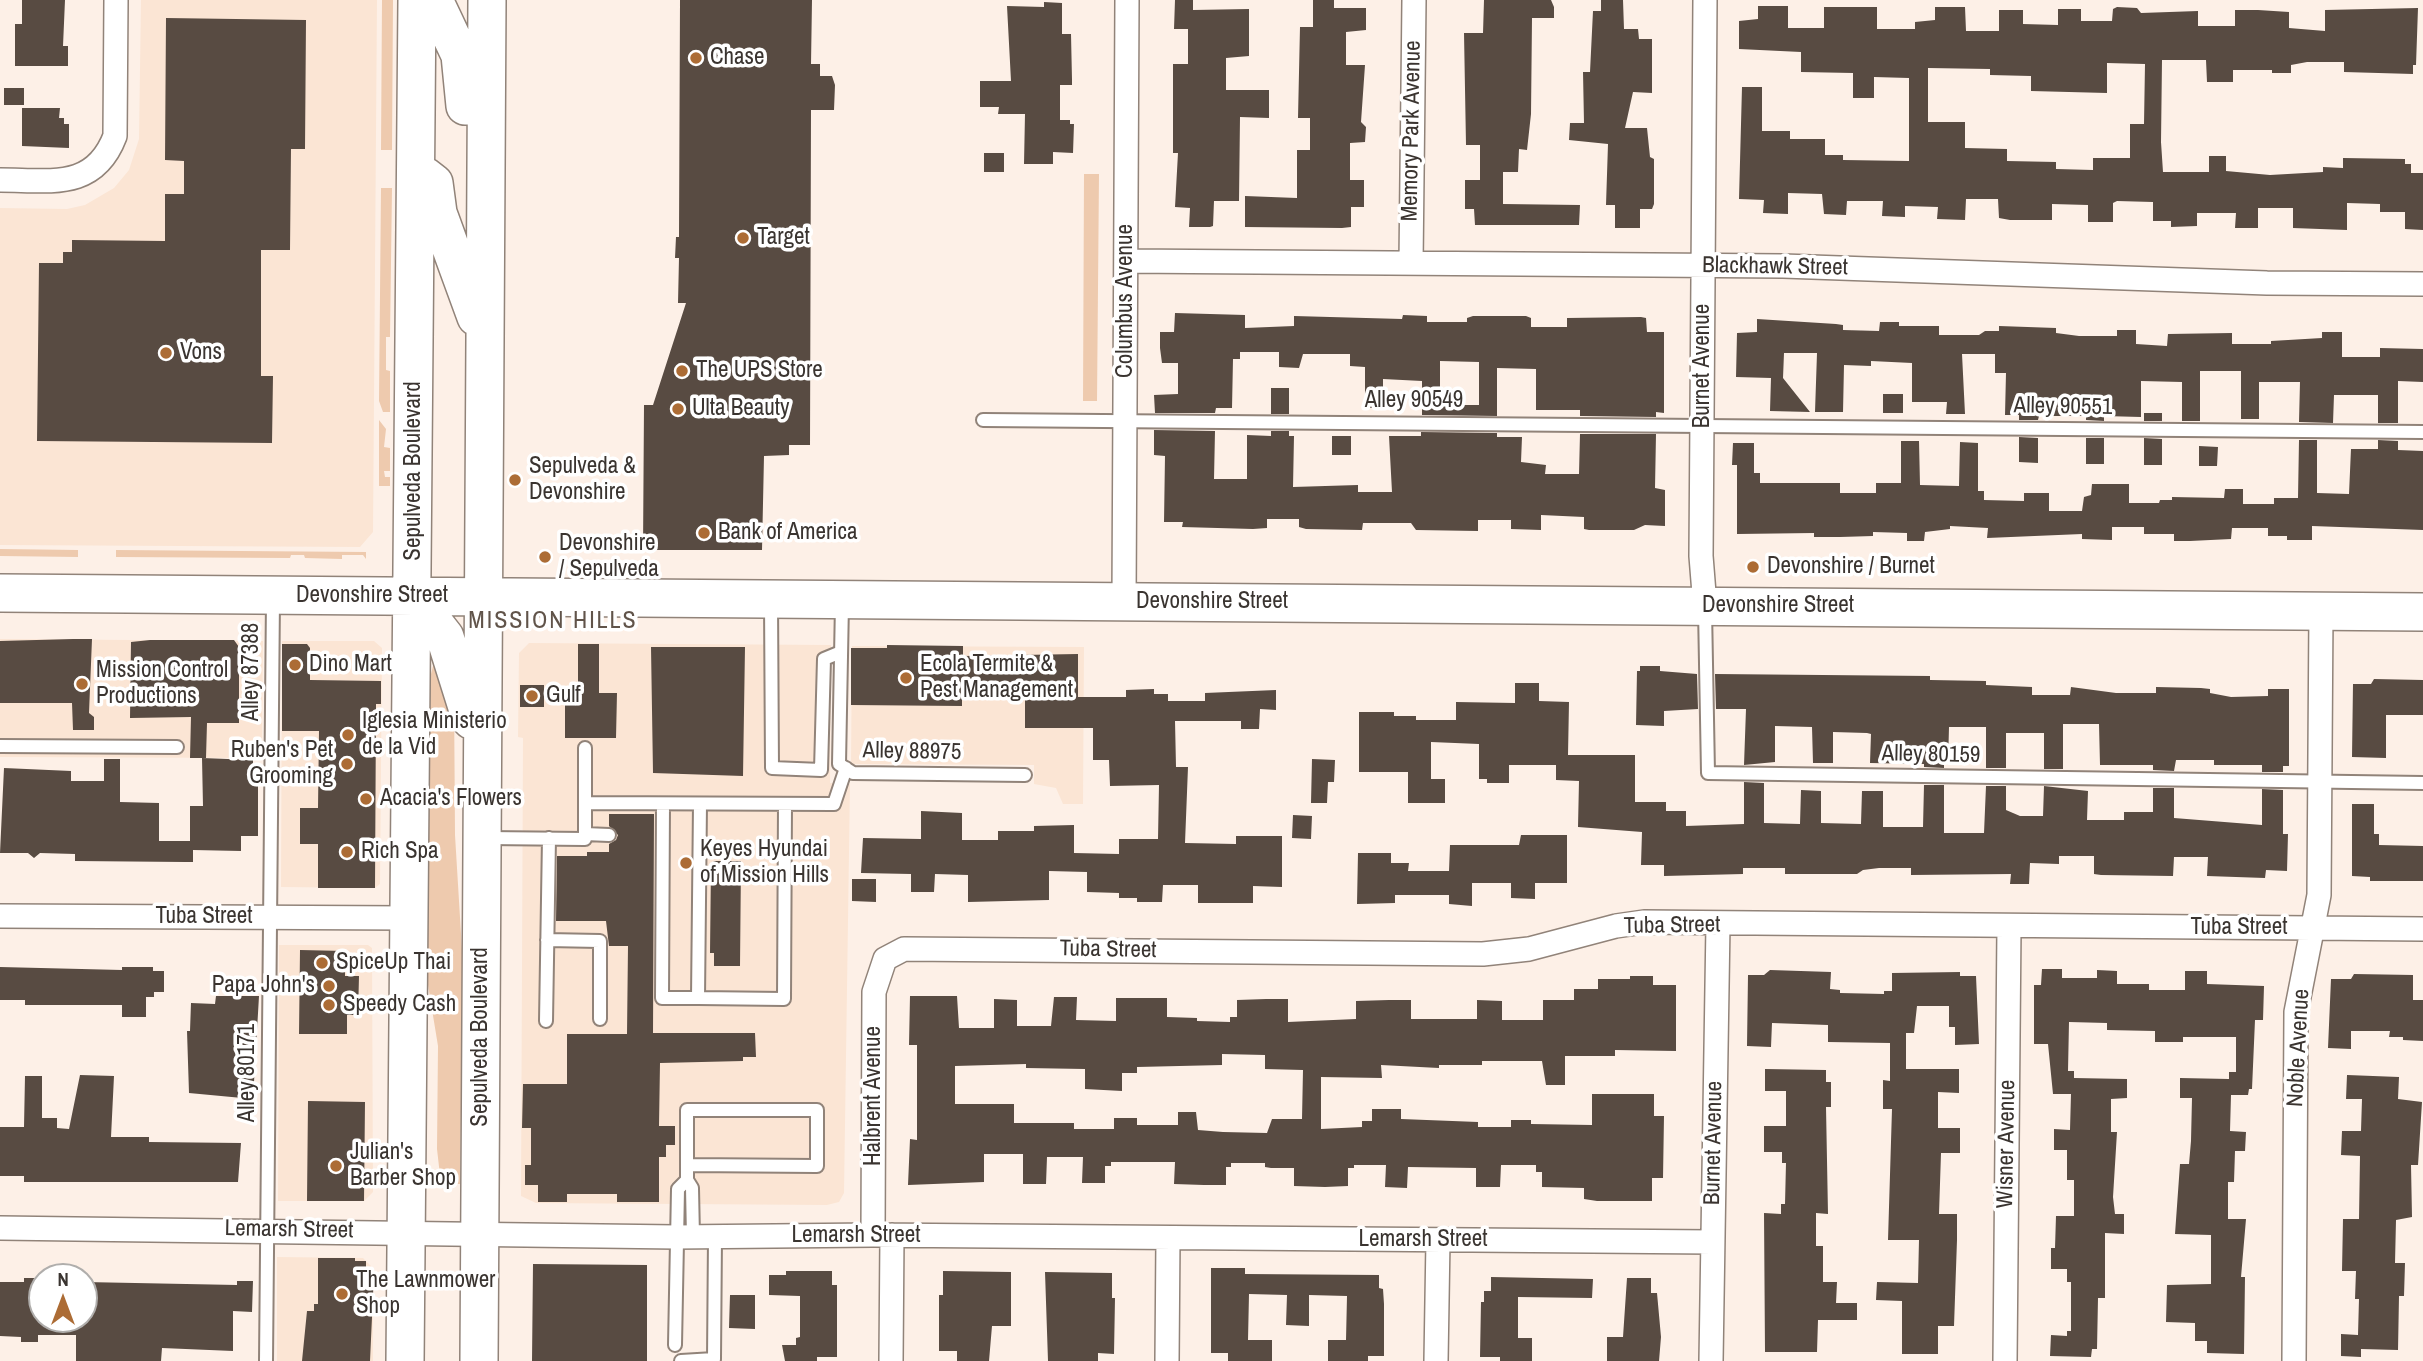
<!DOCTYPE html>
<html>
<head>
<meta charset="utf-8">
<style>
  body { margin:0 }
  #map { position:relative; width:2423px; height:1361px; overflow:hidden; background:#fdf0e7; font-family:"Archivo Narrow",sans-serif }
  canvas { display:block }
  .north { position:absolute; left:28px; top:1263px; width:70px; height:70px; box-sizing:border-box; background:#fff; border:2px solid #b0aeac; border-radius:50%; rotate:0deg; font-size:19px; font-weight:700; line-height:28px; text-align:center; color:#3a3430 }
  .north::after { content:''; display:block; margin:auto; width:24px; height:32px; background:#ac6c35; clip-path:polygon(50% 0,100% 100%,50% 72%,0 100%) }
</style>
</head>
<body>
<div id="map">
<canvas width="2423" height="1361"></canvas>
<div class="north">N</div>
</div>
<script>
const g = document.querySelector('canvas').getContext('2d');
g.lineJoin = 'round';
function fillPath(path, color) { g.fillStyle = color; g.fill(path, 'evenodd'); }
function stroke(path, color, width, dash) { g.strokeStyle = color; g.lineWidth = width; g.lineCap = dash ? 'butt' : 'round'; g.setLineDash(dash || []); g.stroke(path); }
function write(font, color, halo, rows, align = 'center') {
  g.font = font + ' "Archivo Narrow",sans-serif'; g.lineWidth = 7; g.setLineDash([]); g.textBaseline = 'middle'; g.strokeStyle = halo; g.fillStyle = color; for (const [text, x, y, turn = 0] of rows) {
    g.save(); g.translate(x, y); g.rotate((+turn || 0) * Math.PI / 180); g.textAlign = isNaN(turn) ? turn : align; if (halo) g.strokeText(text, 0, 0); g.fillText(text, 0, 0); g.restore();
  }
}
const built = new Path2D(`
  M141 0H377L373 532 360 547 0 545V208L67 209 85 205 114 188 129 170 139 139Z
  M0 639 263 641 262 758 0 757Z
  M282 641H374L382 648 380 884 375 888 281 887Z
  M529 643 831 645 830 783 850 784 844 1193 839 1202 827 1205 536 1203 521 1196 523 738 518 737 519 653Z
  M852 646 1084 647 1083 804H1063L1056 788 1034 784V765L851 764Z
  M279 945H368L372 948 373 1192 364 1201H278Z
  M277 1257 363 1258 373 1268V1361H277Z`);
const green = new Path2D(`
  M382 0H393L392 150H381Z
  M1084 174H1099L1097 401H1083Z
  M381 188H392L390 337H386V370L390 371V412H383L379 401Z
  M379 420 386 429 384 447 390 448V471H384L385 477H390V486H379Z
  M0 549 78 550V557L0 556Z
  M116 550 366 552V559L363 555H342V559L305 558 304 555H291L290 558 116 557Z
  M434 662 454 691 455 835 463 967 460 1184H441L437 1149 438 1046 428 985 427 954 429 682Z`);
const building = new Path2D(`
  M22 0H65L63 46H68V66H15V24H22Z
  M680 0H812L811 64H820V76H832L835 85 834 110H811L810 445H789V455L764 456 762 550H643L644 405H653L686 303H678L679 258H675L676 237H679Z
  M1175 0H1193V10L1249 9V56L1226 58V90H1269V118L1240 117 1239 201H1214L1213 226 1210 227H1189L1190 208 1175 207 1178 153H1173V64H1188V29H1174Z
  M1313 0H1334V8H1366V30L1346 32V65H1365L1361 122 1366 127 1365 142 1350 143V180H1364V207H1351V227L1342 228 1245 227V196L1297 198V150H1310V118H1298L1300 27H1313Z
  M1484 0H1551L1554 7V18H1532L1531 114 1527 150 1519 149 1518 172H1503V204L1580 205 1579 225H1475L1474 209H1465V180H1480V145H1466L1464 33H1483Z
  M1601 0H1623L1624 29H1638L1639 39H1652V93L1633 92 1625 128H1647L1650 157 1654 159V204L1652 209H1640V228H1615V205H1606L1608 144 1569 140 1570 123H1584L1583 72H1590L1593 11H1601Z
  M1044 2 1062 3V34H1071L1072 80V85H1060V120H1070V124H1074L1073 153 1053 152V164H1024L1025 114H998L999 107H980V81H1011L1007 6 1044 7Z
  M1758 6H1788V28H1824V7H1877V29H1915V22L1935 20V7H1965L1966 31H1999V10H2023V24L2058 25V9H2081V21H2112L2113 9 2117 7 2137 8 2141 13 2198 11V26H2235V10H2258L2289 12V28L2325 31V10L2418 8 2416 65H2413V74L2344 72V62H2307L2291 65V73H2272V70H2233V82H2207L2206 60H2162L2161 142 2163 172H2209V156H2226V171L2270 175 2323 172V167L2343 168V158L2405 159V164H2411V173H2423V230L2405 229V212H2380V204L2347 203V230L2293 228V208H2258V228H2235L2236 213H2197V226L2171 227V221H2153V202L2117 201 2113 203V222H2088V205L2052 204V220H2010L1999 218 1998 199H1966L1965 220 1937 219 1938 207 1905 206V217L1882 216 1883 201H1847L1846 215 1824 214 1822 194 1788 193V214L1763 213 1764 200 1739 199 1742 87H1762V131H1790V139H1825V155H1843V160L1909 161V78L1874 77V98H1853V73L1801 72V52L1739 49V21L1758 19ZM2107 63 2145 64 2144 124H2130V158H2093V170L2056 169V162L2007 161V149L1965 148V122H1928V68L1990 69V75L2031 76V91L2107 93Z
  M166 18 306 20 305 149H291L290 250H261V376H273L272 443 37 441 39 263H63V252H72V240L165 241V194H184V161L165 160Z
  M4 88H24V105H4Z
  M22 108H60L59 118H64V124H69V148L22 146Z
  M984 153H1004V172H984Z
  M1175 313 1245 315V328L1294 326V316L1402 319 1403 315 1427 316V322H1467V318L1473 316H1526L1531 318V327H1567V318L1641 317 1646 318 1647 332H1664V413L1656 412V417L1580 416V410H1536V369L1497 368V416L1422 415V381L1383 379V408H1365V367L1350 366V354H1303L1299 368 1279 367V352H1240V359H1233L1232 408H1216L1215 413H1155L1154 395 1178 394V363H1162L1160 348V332H1174ZM1440 361 1479 362V405H1440Z
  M1757 319 1836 324 1843 325V330L1879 331 1880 322H1899V326H1939V335H1979L1985 331H1999V326L2056 328V333L2079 336H2117V330H2136V344L2167 346 2168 334 2232 333V344H2271V341L2322 338V332H2342V357H2380V348L2423 349V382L2398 381V423H2378V395H2334L2333 423 2299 422 2300 382H2259V419H2241V371H2200V421H2182V382L2141 381V417L2104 416V421L2086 420V416H2039L2038 420H2019V415H2005L2006 373H1995V354H1962L1965 414H1946L1947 402H1912V363L1871 361V366L1844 365 1843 412H1815L1817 353H1784L1783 378 1810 412 1770 411 1771 378 1736 377 1737 333 1757 332Z
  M1271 388H1289V414H1271Z
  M1883 394H1903V413H1883Z
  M2144 413H2162V421H2144Z
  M1154 430 1215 431 1214 479H1247V435L1271 436V431H1289V436H1294L1293 487 1358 485V492H1392L1389 436H1421V432L1497 433V437H1522L1521 462 1546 465 1545 474H1579L1580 434H1656L1655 488 1665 490V526L1645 525 1634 530H1589L1584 529V517L1541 515V530L1511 529V520H1478V531L1416 530 1411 523H1363L1362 530 1306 529 1299 527V519H1267V528L1253 529 1182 527 1183 522H1164L1165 456 1154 455Z
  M1332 436H1351V455H1332Z
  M2019 437 2038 438V463L2019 462Z
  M2086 438H2104V464H2086Z
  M2144 438 2162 439V465H2144Z
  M2299 440H2317V493L2349 494 2351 449H2378V440L2398 441V450L2423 451V530L2312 526V540H2287V536H2268V528H2232L2231 539 2190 541H2174V534H2144V527H2112V540L2082 539V534L1987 538 1988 528 1950 526V529L1925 532 1924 541H1907V533L1873 532V536L1840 537H1814V533L1737 534V465H1732L1733 443H1754V473H1760V483H1840V493H1876V483H1901V441H1919L1920 485 1959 486 1960 442 1978 443V491H1984V500L2024 501V493H2049V511H2082L2084 497 2091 495 2092 484H2129V503H2159L2160 500H2172V497L2224 498 2225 489H2243V504H2274V498H2298Z
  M2199 446 2218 447 2217 466H2199Z
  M73 639H92L89 713 94 717V730H73L72 703H0V641Z
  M150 640H234L239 647V723H207L206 758H190L191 717 130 718 131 642Z
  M282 644H307L310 648V680L381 681V704H376L375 888H318V844H300V808H318L319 731H282Z
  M578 644H599V693H617L616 738H565V693H578Z
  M887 645 963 646V656L1078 654V697H1126V690L1154 689V694H1168V701H1205V693L1276 690V710L1260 709 1259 729H1241V721H1175L1176 767H1188L1185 843 1236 844V836H1282V887L1253 886V903H1198V885H1163L1162 902H1137V898H1119V893L1087 892V872L1049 871V900L968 902V875L935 874 934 892H911V874L861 873 863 838 921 839V811L962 813V840H998V831H1034V826L1074 825V853L1119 854V839H1158L1159 785 1110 786 1109 760H1093V728H1025V696H962V706L851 705V648H887Z
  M651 647H745L743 776 653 773Z
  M1640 666H1660V671L1697 674 1698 709 1664 711V726L1636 725 1637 671H1640Z
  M1715 674 1930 676V680L1986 681V685L2032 687V695H2070L2071 687 2116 693H2156V687L2201 688 2210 689V693L2231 697 2268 696V689H2289V766H2283V772H2262V765H2214V760H2176L2174 771 2153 770V765H2100L2099 724H2063V769H2044V733H2006V768H1986V727H1949L1948 764H1944V768L1924 767V764L1870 763 1871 734 1867 733 1833 732V763H1813L1812 727 1775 726V762L1744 765 1746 709H1716Z
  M2374 679 2423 680V715H2386V758L2352 757 2353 684H2371Z
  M1515 683H1539V701L1569 702 1568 755H1635V802H1666V811H1686V826L1744 824V782L1764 783V823L1800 824 1801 790 1821 791V823L1861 824 1862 791H1883V827H1923L1924 785H1944V833H1984L1986 786H2006V810L2020 816H2043L2044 786 2088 791 2087 820H2124V812H2153V788H2174V818L2262 825V789L2283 790V834H2288L2287 871 2266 870 2265 878 2207 876 2208 857H2174L2173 876 2101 875 2094 874V856H2059V864L2030 863 2029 884H2010L2011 874 1911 875V868H1879L1863 870 1857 874H1785V868H1743V874L1664 876V865H1641L1642 832 1578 827 1579 781 1556 780V765H1509V783H1487V779H1479V744L1431 742V779H1445V803H1408V772H1359V712H1394V716H1416V720H1456V702L1515 703Z
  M520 685H544V707H520Z
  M202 758 253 760V775H258V836H241V851L193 850V862H185L75 861V854L40 853 34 858 28 853H0L4 768 71 771V781H104V759H120V802L159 803V841H190V806H203Z
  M1312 759 1335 760 1334 782H1328L1327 803H1311Z
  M2352 804H2374V834H2379V845L2423 846V881H2370V877L2352 876Z
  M609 814H654L653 1033H755L756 1057H743V1061L660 1063 659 1126H675V1145H666V1157H659V1202H617V1194H567V1202H538V1185H525V1165H531V1128H522L523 1084H567V1034H627L628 946H609L606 921H556L557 856H587V852H609V844L616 840 618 835 609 826Z
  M1293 815 1312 816 1311 839 1292 838Z
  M1521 835H1567V883H1535V899L1511 898V883H1472V906L1449 904V895H1395V903L1357 904 1358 853H1391V863H1409L1408 871H1449L1450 845H1519Z
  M715 861H741L740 966H714V953H710L711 863Z
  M852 879H876V902L852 901Z
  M300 950 345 951V976H359L358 1015H347V1034H299Z
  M0 967 122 970V967H153V971H164V992H154V997H146V1017H122V1005H25V1000H0Z
  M2042 969H2062V978H2097V970L2117 971V984H2149V990H2185V971H2207V984L2264 986 2263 1020H2255L2252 1089H2249L2248 1095H2231L2230 1131 2246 1132 2245 1151H2235L2234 1182H2228V1219H2246L2241 1277H2245L2244 1354 2207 1353V1341H2195V1323L2166 1322 2167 1285 2211 1284V1235L2175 1234 2180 1164H2189L2191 1141 2192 1098H2180V1078L2229 1079V1072H2236V1037H2183V1042H2155V1031L2107 1030V1023L2069 1022 2068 1071H2074V1078L2127 1079V1098L2111 1099V1132H2117L2113 1197 2115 1214H2124V1234L2105 1233V1298H2098L2097 1349H2092L2091 1357 2050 1356 2051 1335 2067 1336V1331H2071V1282H2067V1269H2051V1248H2055L2056 1216H2074V1180H2067V1150H2054V1129L2070 1130 2071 1094H2053L2048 1044H2034V985H2041Z
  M1770 970 1831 972 1830 989 1840 990V993L1884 994V991H1892V973L1960 972V976H1976L1979 1044 1955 1045V1027H1949V1006H1917L1914 1033H1906V1069H1959V1093L1938 1092V1128H1960V1153H1941L1939 1214H1957V1240L1954 1326H1938V1354H1902V1301L1876 1300 1877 1282 1918 1283 1919 1240H1888L1892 1109H1883V1080L1890 1081V1043L1828 1042V1025L1772 1023 1771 1047 1747 1046 1748 975H1764Z
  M2354 974 2413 975V1000H2423V1041L2403 1040V1037H2389L2390 1031H2351V1049L2328 1048 2331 979H2351Z
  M1630 976H1653V985H1676V1051L1615 1050V1056H1565V1085H1546L1542 1061H1482V1065H1439V1068L1381 1065 1382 1078 1321 1077V1129L1362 1127V1121H1372V1109H1401V1119L1478 1122V1127H1511V1120H1531V1124L1592 1125V1094H1654V1116H1664L1663 1178H1652V1201H1597L1584 1199V1188L1542 1187V1172H1536V1165H1501L1500 1187H1476V1168L1408 1167 1407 1188 1385 1187 1386 1165H1354V1168H1348V1186L1325 1187 1294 1186V1168H1271L1265 1167V1163H1231V1167H1226V1185H1204L1174 1184 1175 1162H1111V1166H1105V1183H1082L1083 1157H1047L1046 1184H1023V1154H984V1182L908 1185 910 1139 917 1140V1045H909L910 996H957L959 1028H994V999L1017 1000V1026H1051L1054 997H1077L1076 1020 1116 1021V998H1167V1017L1197 1018V1021L1230 1022V1017H1237V1000L1266 999H1288V1022L1356 1019V1001L1389 1000H1411V1019H1477V1000L1502 1001V1020H1543V1000H1574V989H1598V979H1630ZM1222 1054 1265 1055V1069L1303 1070 1302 1119H1272L1267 1133 1223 1132 1198 1130 1196 1112H1178V1125H1137V1118H1114V1129H1074V1123H1014V1104H955V1066L1026 1064V1068L1085 1069V1089L1122 1091V1073H1137V1067L1222 1065Z
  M216 996H259L253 1099 189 1093 187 1031H190L191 1003 215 1004Z
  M1765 1069 1826 1070V1082H1831V1107H1826L1828 1214 1816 1213V1246H1823V1282H1837L1836 1303H1857V1320H1818L1817 1352H1765L1764 1213 1781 1214V1204H1785L1786 1163H1782V1152H1764V1126H1786V1091H1765Z
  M80 1075 114 1076 111 1137H149V1142L241 1143 238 1182H24V1176H0V1127H24L25 1076H42V1118H57V1128L69 1129Z
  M2347 1075 2399 1077 2398 1099 2422 1102 2418 1165H2411L2412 1217 2396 1220 2395 1263H2405L2404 1296H2399L2398 1350 2361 1349V1357L2341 1356V1334L2358 1335 2359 1299H2355L2356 1271H2342L2343 1219H2359L2360 1156 2341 1155 2342 1131H2361L2362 1099H2346Z
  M308 1101 365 1102 364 1201H307Z
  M318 1258H355V1261H366V1273H374L370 1361H302L307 1311H314V1304H318Z
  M533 1264 647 1265V1361H532Z
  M1211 1268H1245V1274L1379 1275V1288L1383 1289 1384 1304V1356H1368V1361H1328V1340H1346L1347 1296 1309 1295V1326L1286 1325 1287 1295 1249 1294 1248 1340H1272V1361H1228V1353H1211Z
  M786 1271H832V1285H837V1357H817V1361H785L782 1345H796V1338L800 1337V1296L769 1295V1275H786Z
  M943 1271 1011 1272V1326H992L989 1361H957V1351H939V1295H943Z
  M1045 1272 1112 1273V1298H1115L1114 1354 1098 1353V1361H1048Z
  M1491 1277 1593 1279 1592 1298 1518 1297V1338H1532V1361H1500V1357H1480L1481 1302H1484V1291H1491Z
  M24 1278H42V1319H84V1282L237 1285V1281H253L252 1312 233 1311V1351L162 1348 161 1361H76V1335H38V1342H21V1337L0 1336V1282H24Z
  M1627 1278H1651V1293H1657L1661 1337 1659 1361H1607V1337H1623Z
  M730 1295H755V1329L729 1328Z`);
const lane = new Path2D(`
  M983 420 2423 432
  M771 601 772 768 821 770 824 659 841 652
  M842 603 839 764 853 773 1025 775
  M1705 609 1708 773 2423 783
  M0 746 177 747
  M585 803 834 804 846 768
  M663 804 662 998H698
  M700 804 698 998 784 999 785 804
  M585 834 609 835
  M486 838 585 839V748
  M547 940 600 941V1019
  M546 1021 549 838
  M687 1165V1110H817V1166L687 1165V1180L692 1188 693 1237
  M675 1345 678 1189 687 1180
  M266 1361 273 598
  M681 1361 714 1359 715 1237`);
const street = new Path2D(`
  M0 180C50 180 94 191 115 136L116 0
  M1126 261 1783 266 2267 283 2423 284
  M1411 263 1414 0
  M1124 601 1127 0
  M1705 606 1701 556 1705 0
  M0 916 409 918
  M0 1228 676 1237 873 1235 1712 1242
  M873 1235 874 992 885 959 904 949 1483 954 1529 949 1616 926 1644 922 2423 929
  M891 1361 892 1235
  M1167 1361 1168 1238
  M1436 1361 1438 1240
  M1711 1361 1718 924
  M2005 1361 2009 927
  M2294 1361 2296 1012 2319 895 2321 611`);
const primary = new Path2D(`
  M434 0 460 55 465 106
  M425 176 434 183 438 213 476 317
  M0 593 2423 612
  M413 596 445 637 471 720
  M405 1361 417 0
  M479 1361 487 0`);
const markers = [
  [696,58,7,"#ac6c35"],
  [743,238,7,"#ac6c35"],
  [166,353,7,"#ac6c35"],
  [682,371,7,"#ac6c35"],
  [678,409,7,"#ac6c35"],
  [515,480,7,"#ac6c35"],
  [704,533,7,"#ac6c35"],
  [545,557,7,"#ac6c35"],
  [1753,567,7,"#ac6c35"],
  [295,665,7,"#ac6c35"],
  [906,678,7,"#ac6c35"],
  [82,684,7,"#ac6c35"],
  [532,696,7,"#ac6c35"],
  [348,735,7,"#ac6c35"],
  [347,764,7,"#ac6c35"],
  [366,799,7,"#ac6c35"],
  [347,852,7,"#ac6c35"],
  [686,863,7,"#ac6c35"],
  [322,963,7,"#ac6c35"],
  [329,986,7,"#ac6c35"],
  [329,1005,7,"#ac6c35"],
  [336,1166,7,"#ac6c35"],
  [342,1294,7,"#ac6c35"]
];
const poiNames = [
  ["Chase",710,58],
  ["Target",757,238],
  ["Vons",180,353],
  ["The UPS Store",696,371],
  ["Ulta Beauty",692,409],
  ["Sepulveda &",529,467],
  ["Devonshire",529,493],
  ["Bank of America",718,533],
  ["Devonshire",559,544],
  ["/ Sepulveda",559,570],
  ["Devonshire / Burnet",1767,567],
  ["Dino Mart",309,665],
  ["Ecola Termite &",920,665],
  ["Pest Management",920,691],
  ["Mission Control",96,671],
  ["Productions",96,697],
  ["Gulf",546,696],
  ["Iglesia Ministerio",362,722],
  ["de la Vid",362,748],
  ["Ruben's Pet",333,751,"right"],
  ["Grooming",333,777,"right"],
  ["Acacia's Flowers",380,799],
  ["Keyes Hyundai",700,850],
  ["of Mission Hills",700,876],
  ["Rich Spa",361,852],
  ["SpiceUp Thai",336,963],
  ["Papa John's",315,986,"right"],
  ["Speedy Cash",343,1005],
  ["Julian's",350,1153],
  ["Barber Shop",350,1179],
  ["The Lawnmower",356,1281],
  ["Shop",356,1307]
];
const streetNames = [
  ["Memory Park Avenue",1412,131,-89],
  ["Blackhawk Street",1775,267,1],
  ["Columbus Avenue",1126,301,-90],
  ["Burnet Avenue",1703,366,-90],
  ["Alley 90549",1414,401],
  ["Alley 90551",2063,407,1],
  ["Sepulveda Boulevard",414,471,-90],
  ["Devonshire Street",372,596],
  ["Devonshire Street",1212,602],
  ["Devonshire Street",1778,606],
  ["Alley 87388",252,672,-90],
  ["Alley 88975",912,752,1],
  ["Alley 80159",1931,755,1],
  ["Tuba Street",204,917],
  ["Tuba Street",1672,926,-1],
  ["Tuba Street",2239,928],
  ["Tuba Street",1108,950,1],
  ["Sepulveda Boulevard",481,1037,-90],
  ["Noble Avenue",2299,1048,-87],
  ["Alley 80171",248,1073,-90],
  ["Halbrent Avenue",874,1096,-90],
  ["Burnet Avenue",1714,1143,-89],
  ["Wisner Avenue",2007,1144,-89],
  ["Lemarsh Street",289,1230,1],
  ["Lemarsh Street",856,1236],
  ["Lemarsh Street",1423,1240]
];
const neighbourhoodNames = [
  ["MISSION HILLS",553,622]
];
fillPath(built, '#fbe5d4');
fillPath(green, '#eecaae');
fillPath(building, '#584b42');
stroke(lane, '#918379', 16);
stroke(street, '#918379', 26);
stroke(primary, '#918379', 40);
stroke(lane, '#fff', 12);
stroke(street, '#fff', 23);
stroke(primary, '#fff', 37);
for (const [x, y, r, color] of markers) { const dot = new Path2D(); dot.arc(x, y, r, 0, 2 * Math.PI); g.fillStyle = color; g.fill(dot); stroke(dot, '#fff', 2.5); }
write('23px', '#3a3430', '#fff', poiNames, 'left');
write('23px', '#3a3430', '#fff', streetNames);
g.letterSpacing = '2px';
write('24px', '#61544a', '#fff', neighbourhoodNames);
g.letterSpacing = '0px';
</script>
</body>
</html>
